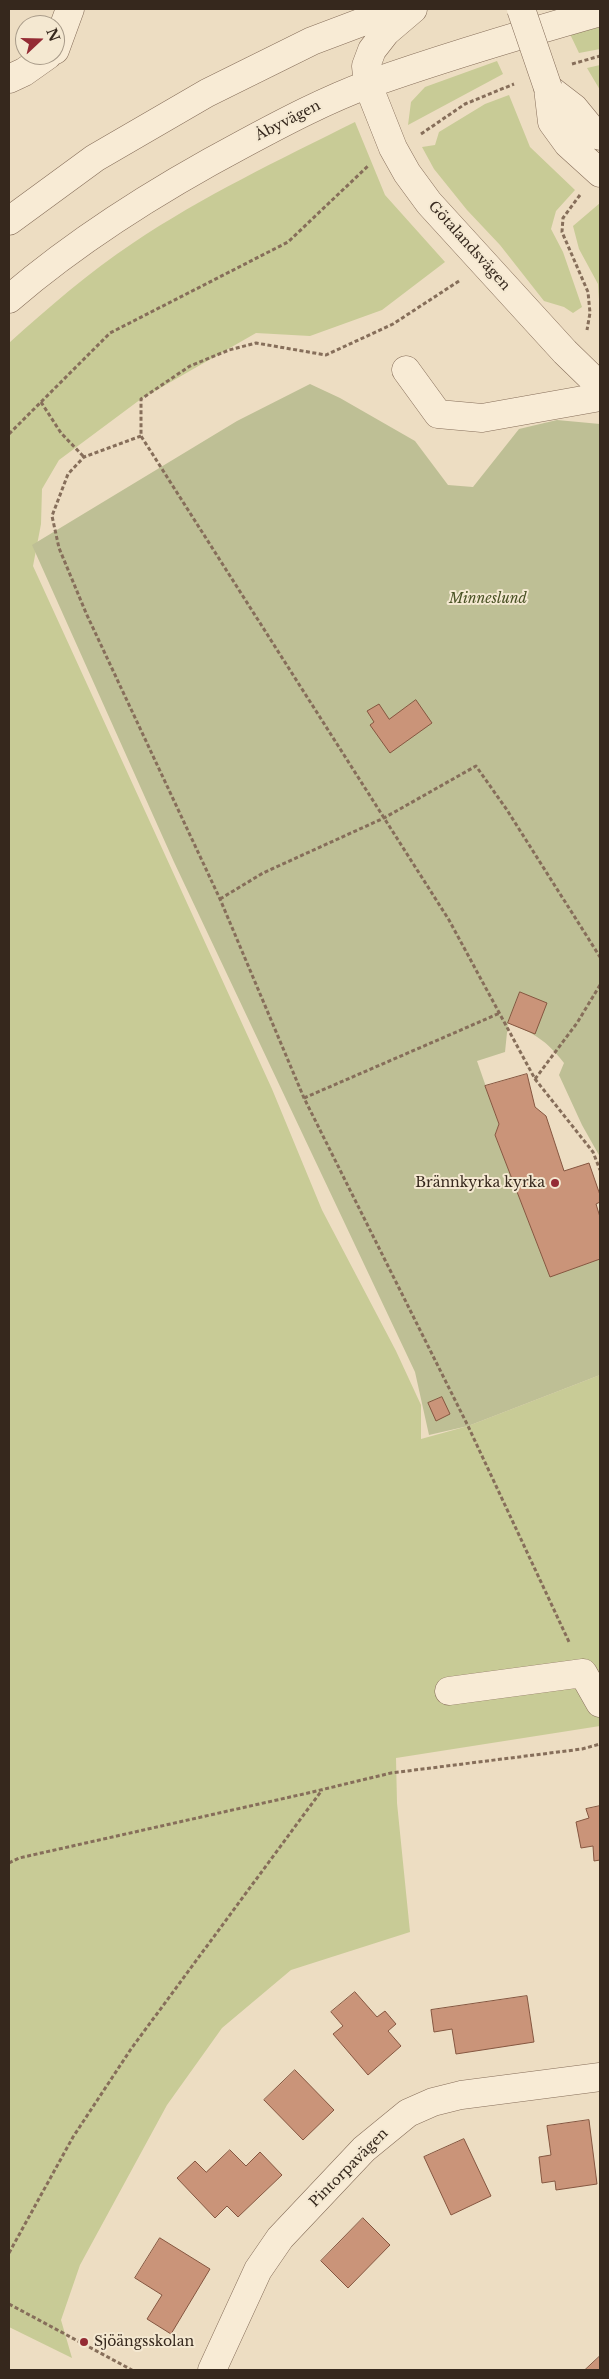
<!DOCTYPE html>
<html>
<head>
<meta charset="utf-8">
<style>
  body { margin:0 }
  #map { position:relative; width:609px; height:2379px; overflow:hidden; background:#edddc2; font-family:"Libre Baskerville",serif }
  canvas { display:block }
  .frame { position:absolute; inset:0; border:10px solid #36281d; pointer-events:none }
  .north { position:absolute; left:15px; top:15px; width:50px; height:50px; box-sizing:border-box; background:#f4e8d1; border:1px solid #a89b89; border-radius:50%; rotate:69deg; font-size:14px; font-weight:700; line-height:20px; text-align:center; color:#36281d }
  .north::after { content:''; display:block; margin:auto; width:18px; height:22px; background:#942b34; clip-path:polygon(50% 0,100% 100%,50% 72%,0 100%) }
</style>
</head>
<body>
<div id="map">
<canvas width="609" height="2379"></canvas>
<div class="frame"></div>
<div class="north">N</div>
</div>
<script>
const g = document.querySelector('canvas').getContext('2d');
g.lineJoin = 'round';
function fillPath(path, color) { g.fillStyle = color; g.fill(path, 'evenodd'); }
function stroke(path, color, width, dash) { g.strokeStyle = color; g.lineWidth = width; g.lineCap = dash ? 'butt' : 'round'; g.setLineDash(dash || []); g.stroke(path); }
function write(font, color, halo, rows, align = 'center') {
  g.font = font + ' "Libre Baskerville",serif'; g.lineWidth = 4; g.setLineDash([]); g.textBaseline = 'middle'; g.strokeStyle = halo; g.fillStyle = color; for (const [text, x, y, turn = 0] of rows) {
    g.save(); g.translate(x, y); g.rotate((+turn || 0) * Math.PI / 180); g.textAlign = isNaN(turn) ? turn : align; if (halo) g.strokeText(text, 0, 0); g.fillText(text, 0, 0); g.restore();
  }
}
const green = new Path2D(`
  M600 27V49L579 53 570 34Z
  M497 61 503 74 408 125 411 102 425 87Z
  M600 65V90L587 68Z
  M509 95 530 147 575 190 556 211 551 229 563 252 582 307 573 313 564 307 544 301 500 245 467 210 434 169 422 147 435 145 439 132 485 104Z
  M355 122 385 195 445 262 382 310 310 336 256 333 141 399 59 460 42 489 41 524 33 566 272 1089 322 1210 396 1351 421 1405V1439L468 1426 600 1375V1726L396 1758 397 1803 410 1932 291 1970 222 2028 167 2105 80 2265 61 2320 72 2358 9 2327V343C48 308 89 272 133 243 203 196 279 160 355 122Z
  M600 203V315L598 284 579 249 573 226Z`);
const cemetery = new Path2D(`
  M310 384 340 398 415 441 448 485 473 487 519 429 557 420 600 424V1157L582 1125 559 1075 564 1063C546 1040 534 1033 508 1023L505 1052 477 1061 499 1124 495 1135 550 1276 600 1259V1375L468 1426 429 1435 415 1372 174 862 32 545 237 421Z`);
const building = new Path2D(`
  M416 700 432 723 390 753 370 725 374 722 367 711 379 704 389 719Z
  M520 992 547 1003 535 1034 508 1023Z
  M527 1074 535 1107 546 1116 564 1171 589 1163 600 1195V1202L596 1204 600 1217V1259L550 1277 495 1135 499 1124 485 1086Z
  M442 1397 450 1414 436 1421 428 1403Z
  M600 1806V1860L594 1861 593 1846 581 1848 576 1822 589 1818 586 1809Z
  M355 1992 377 2017 385 2011 396 2024 388 2031 401 2046 368 2075 333 2034 343 2026 331 2012Z
  M527 1996 534 2042 456 2054 452 2029 434 2032 431 2010Z
  M295 2070 334 2110 303 2140 264 2100Z
  M589 2120 597 2184 556 2190 555 2181 542 2183 539 2157 551 2155 547 2126Z
  M464 2139 491 2196 451 2215 424 2157Z
  M230 2150 246 2166 260 2152 282 2175 238 2217 227 2206 215 2218 177 2178 195 2161 206 2172Z
  M363 2218 390 2245 348 2288 321 2261Z
  M160 2238 210 2269 171 2334 147 2319 162 2295 135 2278Z
  M600 2356V2370H585Z`);
const path = new Path2D(`
  M572 64 600 56
  M421 134 465 104 514 84
  M580 195 563 218 562 232 588 292 590 313 587 330
  M459 281 393 324 326 355 256 343 229 350 190 366 141 399V436L449 920 535 1079 593 1152 600 1170
  M41 402 61 433 84 457
  M9 434 110 333 288 242 369 165
  M141 436 84 457 68 474 52 516 59 548 86 613 220 899 304 1098 468 1426 570 1644
  M220 899 263 873 384 818 476 766 507 810 600 957
  M535 1079 577 1023 600 985
  M304 1098 500 1013
  M9 1863 19 1858 308 1793 391 1773 582 1749 600 1744
  M9 2253 73 2137 131 2049 322 1790
  M9 2304 132 2370`);
const minor = new Path2D(`
  M413 9 386 32 372 50 366 66 368 85 393 148 407 173 429 203 565 352 600 386
  M55 50 70 9
  M9 79 24 72 48 55
  M548 88 552 122 568 144 600 173
  M548 88 574 108 592 130 600 136
  M9 221 95 158 207 93 312 41 397 9
  M9 299C81 237 162 187 245 143 286 121 326 100 369 84 445 57 523 34 600 12
  M406 370 438 414 482 418 600 397
  M449 1691 583 1673 600 1703
  M212 2370 258 2270 280 2238 364 2149 408 2113 433 2102 461 2095 600 2077`);
const minorBridge = new Path2D(`
  M521 9 548 88`);
const markers = [
  [555,1183,5,"#942b34"],
  [84,2342,5,"#942b34"]
];
const streetNames = [
  ["Åbyvägen",288,121,-27],
  ["Götalandsvägen",469,246,48],
  ["Pintorpavägen",349,2168,-45]
];
const parkNames = [
  ["Minneslund",488,599]
];
const poiNames = [
  ["Brännkyrka kyrka",545,1183],
  ["Sjöängsskolan",94,2342,"left"]
];
fillPath(green, '#c8cb96');
fillPath(cemetery, '#bebf95');
fillPath(building, '#ca9479');
stroke(building, '#855640', 1);
stroke(minor, '#866e5a', 29);
stroke(path, '#866e5a', 3, [4, 2.5]);
stroke(minor, '#f8ebd5', 28);
stroke(minorBridge, '#866e5a', 29, []);
stroke(minorBridge, '#f8ebd5', 28);
for (const [x, y, r, color] of markers) { const dot = new Path2D(); dot.arc(x, y, r, 0, 2 * Math.PI); g.fillStyle = color; g.fill(dot); stroke(dot, '#f4e8d1', 2); }
write('14px', '#36281d', '#f4e8d1', streetNames);
write('italic 14px', '#4a5225', '#f4e8d1', parkNames);
write('14px', '#36281d', '#f4e8d1', poiNames, 'right');
</script>
</body>
</html>
